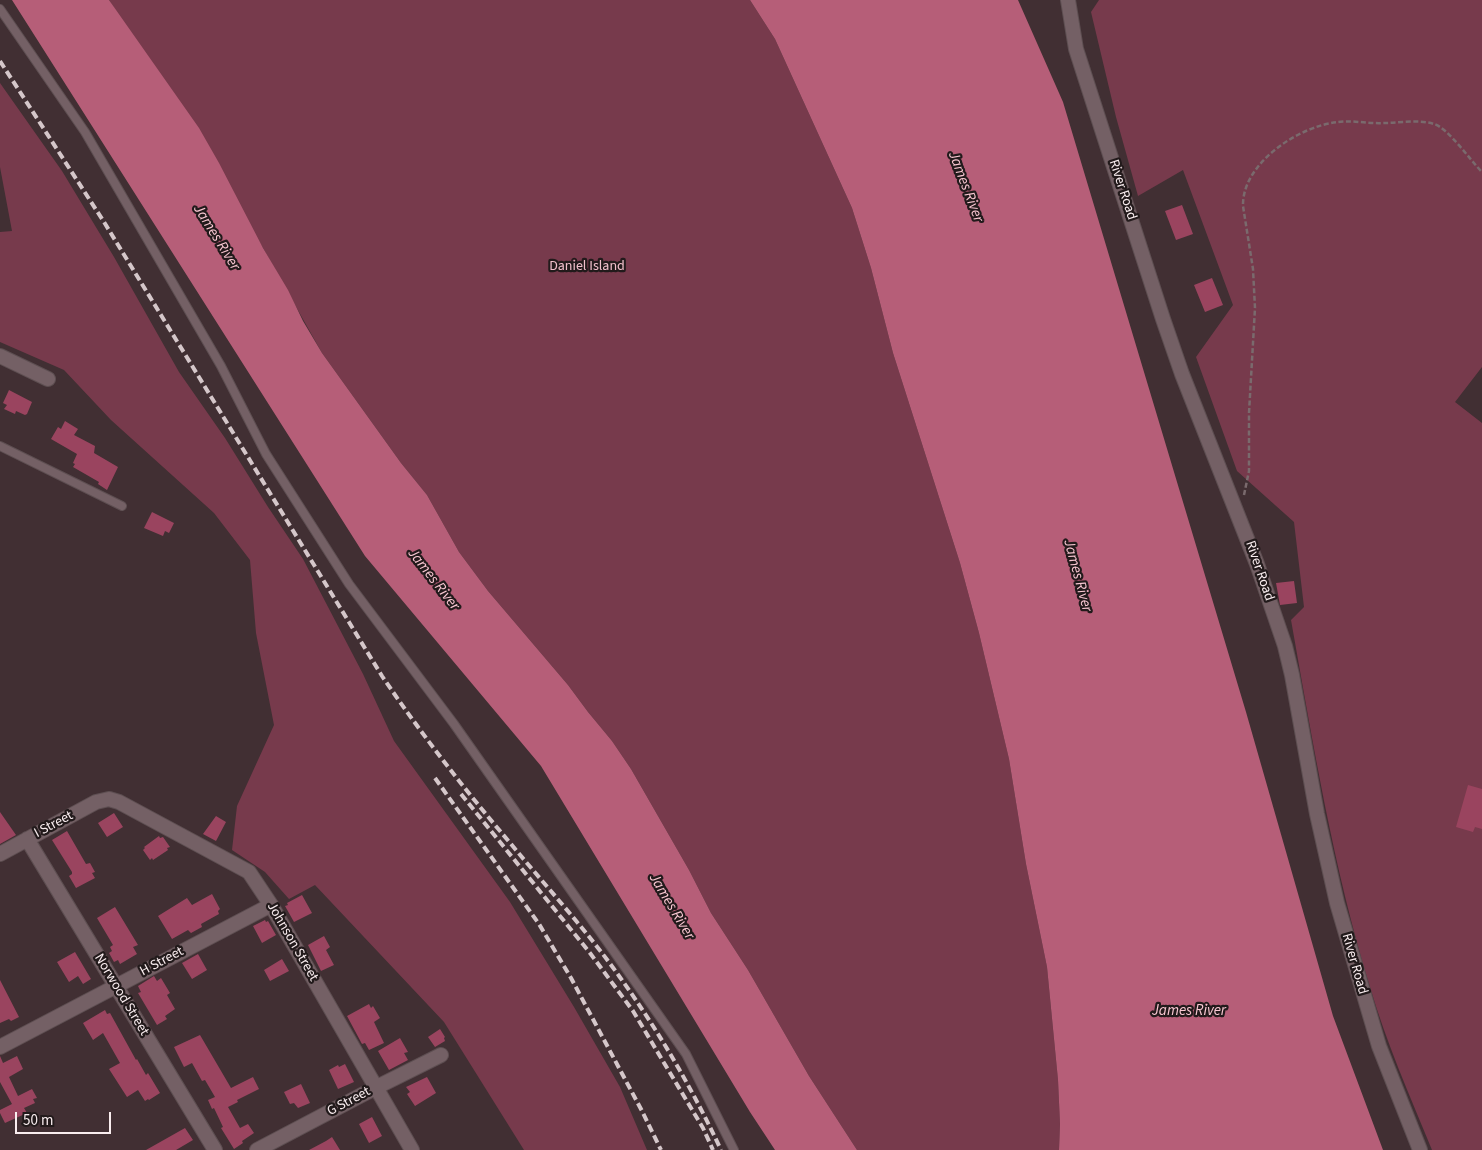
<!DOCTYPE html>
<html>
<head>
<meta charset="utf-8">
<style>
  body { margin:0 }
  #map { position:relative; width:1482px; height:1150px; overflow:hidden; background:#412f33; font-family:"Source Sans 3",sans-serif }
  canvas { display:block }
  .scale { position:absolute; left:15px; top:1112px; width:96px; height:22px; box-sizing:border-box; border:2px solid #f9edef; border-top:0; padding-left:6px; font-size:15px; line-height:18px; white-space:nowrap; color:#f9edef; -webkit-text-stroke:4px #221a1b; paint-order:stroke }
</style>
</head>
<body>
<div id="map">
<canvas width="1482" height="1150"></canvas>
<div class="scale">50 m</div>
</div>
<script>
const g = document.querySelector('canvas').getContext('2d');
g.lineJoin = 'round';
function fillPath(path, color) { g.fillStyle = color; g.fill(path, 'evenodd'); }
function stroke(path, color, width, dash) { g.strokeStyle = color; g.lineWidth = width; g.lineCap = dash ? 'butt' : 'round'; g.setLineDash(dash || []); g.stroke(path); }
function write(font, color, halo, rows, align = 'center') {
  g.font = font + ' "Source Sans 3",sans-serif'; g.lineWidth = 4.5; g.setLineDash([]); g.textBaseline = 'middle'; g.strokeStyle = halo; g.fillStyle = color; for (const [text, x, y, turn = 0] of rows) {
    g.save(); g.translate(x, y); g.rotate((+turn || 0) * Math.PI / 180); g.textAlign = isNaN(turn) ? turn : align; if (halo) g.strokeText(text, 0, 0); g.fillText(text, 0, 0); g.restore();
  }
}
const green = new Path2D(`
  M109 0H750L775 39 852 208 871 268 893 353 960 563 979 633 1009 759 1026 864 1047 967 1058 1080 1060 1124 1059 1150H857L809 1076 748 970 711 913 689 870 631 769 612 741 588 712 568 685 488 591 459 552 427 495 401 463 322 353 263 248Z
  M1099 0H1482V367L1455 402 1482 423V1150H1432C1410 1096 1386 1042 1370 987 1333 867 1313 743 1291 620L1304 607 1294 522 1237 471 1196 357 1233 305 1183 170 1138 196 1116 117 1091 12Z
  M0 83 62 171 114 257 179 372 225 438 268 507 303 559 363 674 394 741 510 902 574 1007 620 1087 647 1150H524L444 1022 315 885 289 899 265 872 232 850 237 806 274 725 256 633 250 560 214 513 111 420 64 370 0 342V232L12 231 0 167Z`);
const water = new Path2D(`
  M12 0H109L199 128 219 163 263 248 288 290 303 321 322 353 401 463 427 495 459 552 488 591 568 685 588 712 612 741 631 769 689 870 711 913 748 970 809 1076 857 1150H775L750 1112 541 766 365 556Z
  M750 0H1018L1063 102 1246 712 1333 1016 1383 1150H1059L1060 1124 1058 1080 1047 967 1026 864 1009 759 979 633 960 563 893 353 871 268 852 208 775 39Z`);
const building = new Path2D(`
  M1182 205 1193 234 1176 240 1165 211Z
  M1212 278 1223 305 1205 312 1194 285Z
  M9 390 32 402 27 414 25 415 16 411 15 414 4 409 7 405 3 403Z
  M65 421 78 429 74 435 95 446 94 453 118 467 107 490 98 484 99 482 73 467 75 464 73 463 77 454 51 439 58 427 61 429Z
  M152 512 174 523 169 533 165 531 163 536 144 528Z
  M1294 581 1297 603 1280 605 1276 583Z
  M1468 785 1482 789V829L1475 827 1473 832 1456 827Z
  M0 812 16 835 0 844Z
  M114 813 123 827 107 837 98 823Z
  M216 816 226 822 216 841 203 834Z
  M67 831 86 864 90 863 95 872 92 873 95 878 76 888 69 876 72 874V872L52 840Z
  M159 836 160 838 163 837 170 847 167 848 168 850 153 860 152 858 150 860 143 850 145 848 144 847Z
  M212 894 220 909 218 911 219 914 201 924 202 927 191 933 188 930 172 939 158 916 187 898 192 905Z
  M302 895 312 913 294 922 285 906 288 905 287 903Z
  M115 907 138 945 133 947 137 954 120 964 118 960 114 962 109 953 112 951 110 947 113 945 97 918Z
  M265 920 266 922 268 921 276 935 262 943 253 926Z
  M324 936 330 947 326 950 334 965 321 971 308 945Z
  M75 952 91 979 83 984 78 976 69 982 57 962Z
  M198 954 207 970 192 979 182 963Z
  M282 959 289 971 270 981 264 970Z
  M154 976 157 981 161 978 170 993 167 995 175 1009 165 1016 167 1019 157 1025 138 993 141 992 138 986Z
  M0 980 19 1017 11 1021 9 1019 0 1023Z
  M369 1004 371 1008 373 1006 380 1018 374 1022 384 1043 369 1050 365 1043 362 1044 347 1016Z
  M105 1010 107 1014 110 1013 136 1060 137 1059 146 1075 148 1073 160 1093 149 1100 148 1099 145 1101 138 1090 127 1097 109 1069 120 1063 103 1033 93 1040 83 1023Z
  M440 1029 445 1037 444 1038 445 1041 435 1047 428 1037Z
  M200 1035 231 1088 253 1077 259 1089 237 1100 238 1102 228 1107 240 1128 248 1124 254 1133 242 1141 243 1143 234 1149 221 1128 223 1127 214 1108 212 1109 208 1100 215 1097 205 1080 202 1081 192 1063 184 1067 174 1047Z
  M400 1038 408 1052 404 1053 408 1060 389 1070 378 1051Z
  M0 1056 3 1063 17 1056 23 1069 9 1077 18 1096 32 1089 37 1098 33 1099 35 1103 24 1108 27 1113 5 1123 0 1113V1110L12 1104 0 1082Z
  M345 1064 354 1082 338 1089 329 1070 338 1065 339 1067Z
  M427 1077 436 1093 415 1106 407 1094 410 1092 406 1087Z
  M301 1084 310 1103 298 1108 294 1103 290 1104 284 1092Z
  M372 1117 382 1136 369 1143 359 1124Z
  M185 1128 193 1140 176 1150H146Z
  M332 1137 340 1150H309L326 1141Z`);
const path = new Path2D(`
  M1244 495 1249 471V413L1255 308 1253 269 1243 206C1242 163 1299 126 1338 122 1354 120 1369 124 1384 123 1400 123 1419 119 1434 124 1448 128 1470 160 1482 172`);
const service = new Path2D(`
  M0 9 85 132 221 366 266 454 349 584 454 724 686 1054 734 1150
  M0 446 122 506`);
const minor = new Path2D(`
  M0 356 48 379
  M27 839 215 1150
  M0 854 96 802 109 799 119 802 249 872 271 905 412 1150
  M0 1047 271 905
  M257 1150 375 1088 441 1055`);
const tertiary = new Path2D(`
  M1068 0 1076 49 1163 319 1182 374 1257 564 1285 646 1292 675 1317 814 1337 903 1379 1046 1420 1150`);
const rail = new Path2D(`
  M0 61 104 222 382 676C422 735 465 790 511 844 549 890 590 934 624 983 661 1035 694 1092 721 1150
  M435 778 539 924 571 978 642 1111 661 1150
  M461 794 590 953 633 1011 703 1128 713 1150`);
const streetNames = [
  ["River Road",1122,190,72],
  ["River Road",1259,571,71],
  ["I Street",54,825,-28],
  ["Johnson Street",292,942,60],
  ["H Street",162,962,-28],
  ["River Road",1354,964,74],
  ["Norwood Street",121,995,59],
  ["G Street",349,1102,-28]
];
const parkNames = [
  ["Daniel Island",587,267]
];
const waterNames = [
  ["James River",965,187,69],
  ["James River",216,238,58],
  ["James River",1077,576,75],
  ["James River",433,580,52],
  ["James River",671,907,59],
  ["James River",1189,1012]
];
fillPath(green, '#773a4c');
fillPath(water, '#b65e78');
fillPath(building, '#9a445f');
stroke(service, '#5e4f52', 10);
stroke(minor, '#5e4f52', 16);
stroke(tertiary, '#5e4f52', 16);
stroke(path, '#7a6a6d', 2.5, [5, 2.5]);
stroke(service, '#746065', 8);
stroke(minor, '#746065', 14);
stroke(tertiary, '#746065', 14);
stroke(rail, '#d5c7ca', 4, [8, 4]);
write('14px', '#f9edef', '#221a1b', streetNames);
write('14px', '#f2c0cc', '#221a1b', parkNames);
write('italic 15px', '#fac8d3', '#221a1b', waterNames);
</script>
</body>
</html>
